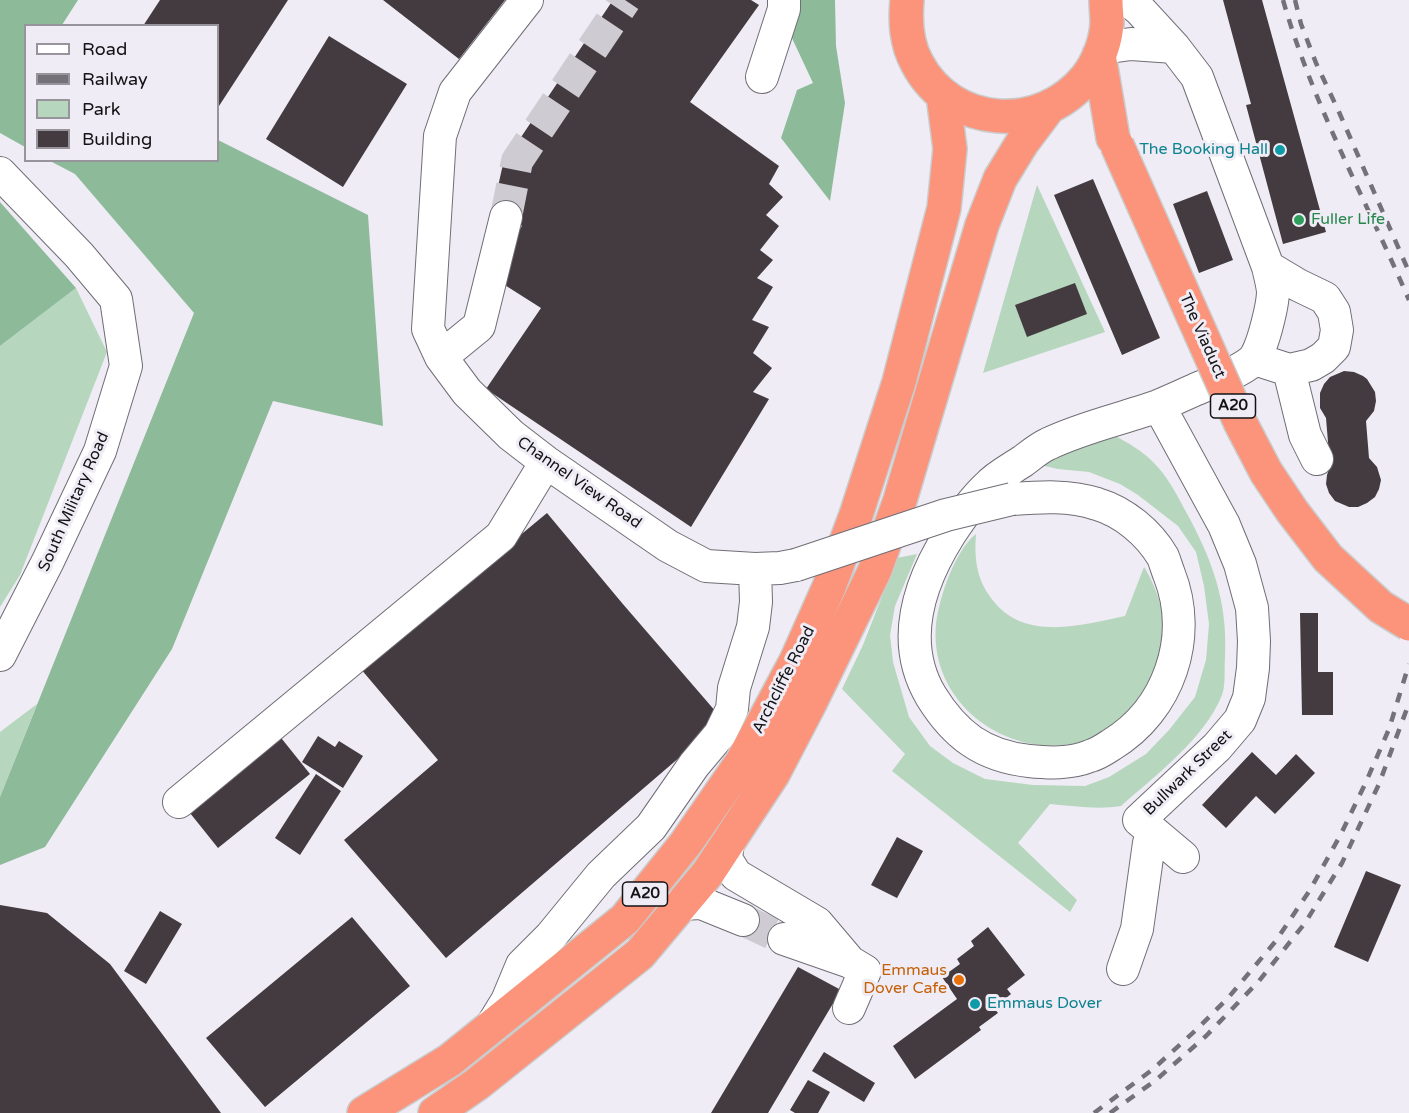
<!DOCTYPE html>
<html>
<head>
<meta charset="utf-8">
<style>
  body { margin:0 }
  #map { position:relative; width:1409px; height:1113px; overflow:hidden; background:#efecf5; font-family:"Varela Round",sans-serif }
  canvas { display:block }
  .legend { position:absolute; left:24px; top:24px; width:195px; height:138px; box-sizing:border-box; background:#efecf5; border:2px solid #97959b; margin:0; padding:8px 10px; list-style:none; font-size:18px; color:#131215 }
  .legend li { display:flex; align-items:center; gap:12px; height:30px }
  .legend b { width:30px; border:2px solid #97959b }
</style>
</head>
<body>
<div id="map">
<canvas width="1409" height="1113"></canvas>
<ul class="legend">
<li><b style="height:8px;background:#fff"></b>Road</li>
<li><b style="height:8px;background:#747278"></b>Railway</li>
<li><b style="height:16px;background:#b6d6be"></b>Park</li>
<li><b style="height:16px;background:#433b40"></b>Building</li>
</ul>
</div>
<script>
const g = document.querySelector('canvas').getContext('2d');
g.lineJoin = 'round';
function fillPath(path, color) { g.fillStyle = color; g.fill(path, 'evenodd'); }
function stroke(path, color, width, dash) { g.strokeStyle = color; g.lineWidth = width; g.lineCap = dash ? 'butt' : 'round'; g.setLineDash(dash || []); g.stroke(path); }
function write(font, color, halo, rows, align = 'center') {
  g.font = font + ' "Varela Round",sans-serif'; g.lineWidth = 6; g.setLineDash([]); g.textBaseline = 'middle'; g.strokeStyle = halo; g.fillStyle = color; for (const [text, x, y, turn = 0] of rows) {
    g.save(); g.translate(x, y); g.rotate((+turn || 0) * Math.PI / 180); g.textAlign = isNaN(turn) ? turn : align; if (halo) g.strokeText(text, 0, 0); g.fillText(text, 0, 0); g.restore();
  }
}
const green = new Path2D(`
  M1037 185 1105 332 983 373Z
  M76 288 107 352 20 575 0 607V346Z
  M1114 435C1128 443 1141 450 1152 461 1166 474 1176 493 1185 510 1212 559 1228 601 1225 658 1224 669 1226 684 1222 695 1206 737 1155 776 1121 806 1098 810 1073 806 1050 804L1018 843 1077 900 1070 912 892 771 905 754 842 689 863 645 897 558 917 554 895 606 890 635 893 662 909 717 930 746 953 763 985 779 1033 785 1085 786 1109 777 1146 754 1169 730 1195 697 1206 660 1209 624 1204 586 1196 552 1178 526 1138 495 1120 484 1089 472 1058 469 1040 465 1085 444Z
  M976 534C974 561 977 582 995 603 1027 641 1083 625 1125 616L1144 567C1155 584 1165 612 1164 632 1164 639 1161 647 1160 654 1159 660 1158 666 1156 672 1154 679 1138 706 1132 711 1128 715 1122 718 1117 721 1109 727 1100 736 1091 739 1015 766 928 707 936 624 939 598 955 550 976 534Z
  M37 704 0 797V732Z`);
const forest = new Path2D(`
  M0 0H78L62 25 26 26 25 147 0 133Z
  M791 0H835L836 46 845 103 830 201 781 138 797 90 813 83 791 36Z
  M218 140 368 215 383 426 273 401 172 649 45 847 0 865V797L194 313 75 174 50 161 218 160Z
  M0 202 76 288 0 346Z`);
const building = new Path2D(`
  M160 0H288L219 106 218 105V26H143Z
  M383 0H505L459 59Z
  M613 0H751L759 5 690 102 779 166 769 184 783 197 766 215 779 226 760 250 773 260 757 278 773 287 752 320 769 327 753 353 772 368 753 392 769 399 691 527 486 389 541 308 500 282V259L522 226 493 209 503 164Z
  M1223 0H1262L1326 232 1283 244 1246 105 1251 104Z
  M329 36 407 84 343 187 266 139Z
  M1093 179 1160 338 1122 355 1054 195Z
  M1207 191 1233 260 1199 273 1173 204Z
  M1075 283 1087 314 1027 337 1015 305Z
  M1344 371 1354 372 1363 376 1367 379 1375 392 1376 401 1374 411 1366 421 1369 458 1377 467 1381 480 1379 489 1375 497 1367 503 1358 507H1349L1335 501 1329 493 1326 484 1327 475 1330 466 1326 418 1320 408V393L1324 384 1330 377Z
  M547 513 622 603 723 720 446 958 344 840 438 760 360 668Z
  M1300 613H1318V672H1333V715H1302Z
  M278 734 310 774 218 848 186 808Z
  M318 736 335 747 339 741 363 756 343 788 302 762Z
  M1252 752 1276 775 1296 754 1315 773 1275 814 1256 796 1226 828 1202 805Z
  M316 774 341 791 300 855 275 838Z
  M897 837 923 851 897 898 871 885Z
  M1366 871 1401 885 1368 962 1334 947Z
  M0 905 47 913 110 964 221 1113H0Z
  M160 911 182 924 146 984 124 971Z
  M352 917 410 986 265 1107 206 1038Z
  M988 927 1025 975 1007 989 1011 994 994 1008 998 1013 979 1027 981 1030 915 1079 893 1046 957 999 942 977 960 964 957 959 974 946 971 941Z
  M798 967 841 990 768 1113H711Z
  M824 1052 875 1083 864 1102 812 1071Z
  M808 1080 830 1092 818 1113H795L790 1110Z`);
const minorTunnel = new Path2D(`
  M506 217 517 161 625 0
  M743 920 784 939`);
const minor = new Path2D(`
  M527 0 455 92 440 136 428 329 441 357 467 392 511 435 546 462 668 546 706 566 755 569 780 568 796 565
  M1102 48 1131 44 1174 47
  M762 77 784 9V0
  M0 173 79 255 116 299 126 366 100 451 48 561 0 655
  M441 357 479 326 506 217
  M1255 359 1289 370 1311 365 1323 358 1334 347 1337 330 1334 312 1325 298 1298 285 1268 267
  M1289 370 1305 435 1317 459
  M1159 406 1224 525 1240 564 1252 608 1254 641 1253 668 1249 698 1240 720 1217 747 1139 820 1183 857
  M1012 499C1041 497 1070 495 1097 504 1124 512 1149 533 1163 557 1165 562 1167 569 1169 574 1194 637 1169 710 1111 745 1105 749 1097 754 1090 756 1070 764 1049 763 1029 761 983 756 955 735 931 696 899 642 919 583 950 534 961 517 973 500 988 486 997 476 1011 469 1023 461 1031 455 1039 448 1048 444 1083 427 1122 419 1158 406 1170 401 1181 396 1192 391 1210 383 1238 373 1252 361 1262 353 1273 304 1273 291 1272 283 1270 275 1268 267L1197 77 1174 47 1139 9 1128 0
  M179 802 501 536 546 462
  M728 842 726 859 736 875 817 923 850 962
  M681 904 701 903 743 920
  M784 939 850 962 865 971 849 1008
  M1123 969 1137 929 1149 843 1157 835
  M491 1027 507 1001 522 965 551 936 601 875 651 827 694 765 720 734 732 709 734 688 753 627 756 602 755 569`);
const highway = new Path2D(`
  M907 0C905 22 906 43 917 63 951 128 1040 134 1086 78 1098 63 1106 42 1107 23 1107 15 1106 8 1106 0
  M1099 55 1113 138
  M364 1113 450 1060 625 919 686 843 742 762 796 661 829 587 856 515 899 382 944 208 950 149 943 95
  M435 1113 477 1084 640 954 708 873 773 774 810 703 875 570 900 500 982 225 1000 179 1022 143 1049 107`);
const rail = new Path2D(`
  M1283 0C1313 105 1366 200 1409 300
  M1295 0 1301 24 1316 63 1339 112 1409 272
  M1094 1113 1152 1070 1196 1030 1228 998 1275 942 1310 890 1341 834 1366 782 1389 729 1409 664
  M1110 1113 1156 1080 1206 1036 1259 981 1305 923 1342 863 1379 784 1409 703`);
const minorBridge = new Path2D(`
  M796 565 946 515 1012 499`);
const highwayBridge = new Path2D(`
  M1117 145 1241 424 1266 472 1292 511 1328 558 1381 607 1409 624`);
const markers = [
  [1280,150,6,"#0f9aa8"],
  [1299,220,6,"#2e9e5b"],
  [959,980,6,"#e8710a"],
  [975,1004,6,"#0f9aa8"]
];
const shields = [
  [1233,406,45],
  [645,894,45]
];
const shieldNames = [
  ["A20",1233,406],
  ["A20",645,894]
];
const cultureNames = [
  ["The Booking Hall",1268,150],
  ["Emmaus Dover",987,1004,"left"]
];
const leisureNames = [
  ["Fuller Life",1311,220]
];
const streetNames = [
  ["The Viaduct",1202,336,66],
  ["Channel View Road",579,483,35],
  ["South Military Road",74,502,-66],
  ["Archcliffe Road",784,680,-63],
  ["Bullwark Street",1188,773,-44]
];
const foodNames = [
  ["Emmaus",947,971],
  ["Dover Cafe",947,989]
];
fillPath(green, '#b6d6be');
fillPath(forest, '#8dbb9a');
fillPath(building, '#433b40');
stroke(minorTunnel, '#cecbd3', 32, [32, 16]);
stroke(minor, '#706d75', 34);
stroke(highway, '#cbcbcc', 36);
stroke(minor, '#fff', 32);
stroke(highway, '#fb947a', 33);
stroke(rail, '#747278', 4.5, [10, 10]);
stroke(minorBridge, '#706d75', 34, []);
stroke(highwayBridge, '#cbcbcc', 36, []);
stroke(minorBridge, '#fff', 32);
stroke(highwayBridge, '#fb947a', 33);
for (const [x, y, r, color] of markers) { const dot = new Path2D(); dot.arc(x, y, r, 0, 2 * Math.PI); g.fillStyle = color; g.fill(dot); stroke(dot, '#efecf5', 2); }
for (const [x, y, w] of shields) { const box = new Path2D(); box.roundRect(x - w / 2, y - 12, w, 24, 4.5); g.fillStyle = '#efecf5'; g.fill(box); stroke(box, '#131215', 1.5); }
write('bold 15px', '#131215', null, shieldNames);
write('16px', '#0d838f', '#efecf5', cultureNames, 'right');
write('16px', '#27864d', '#efecf5', leisureNames, 'left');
write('16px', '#131215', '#efecf5', streetNames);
write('16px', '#c56008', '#efecf5', foodNames, 'right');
</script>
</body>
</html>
